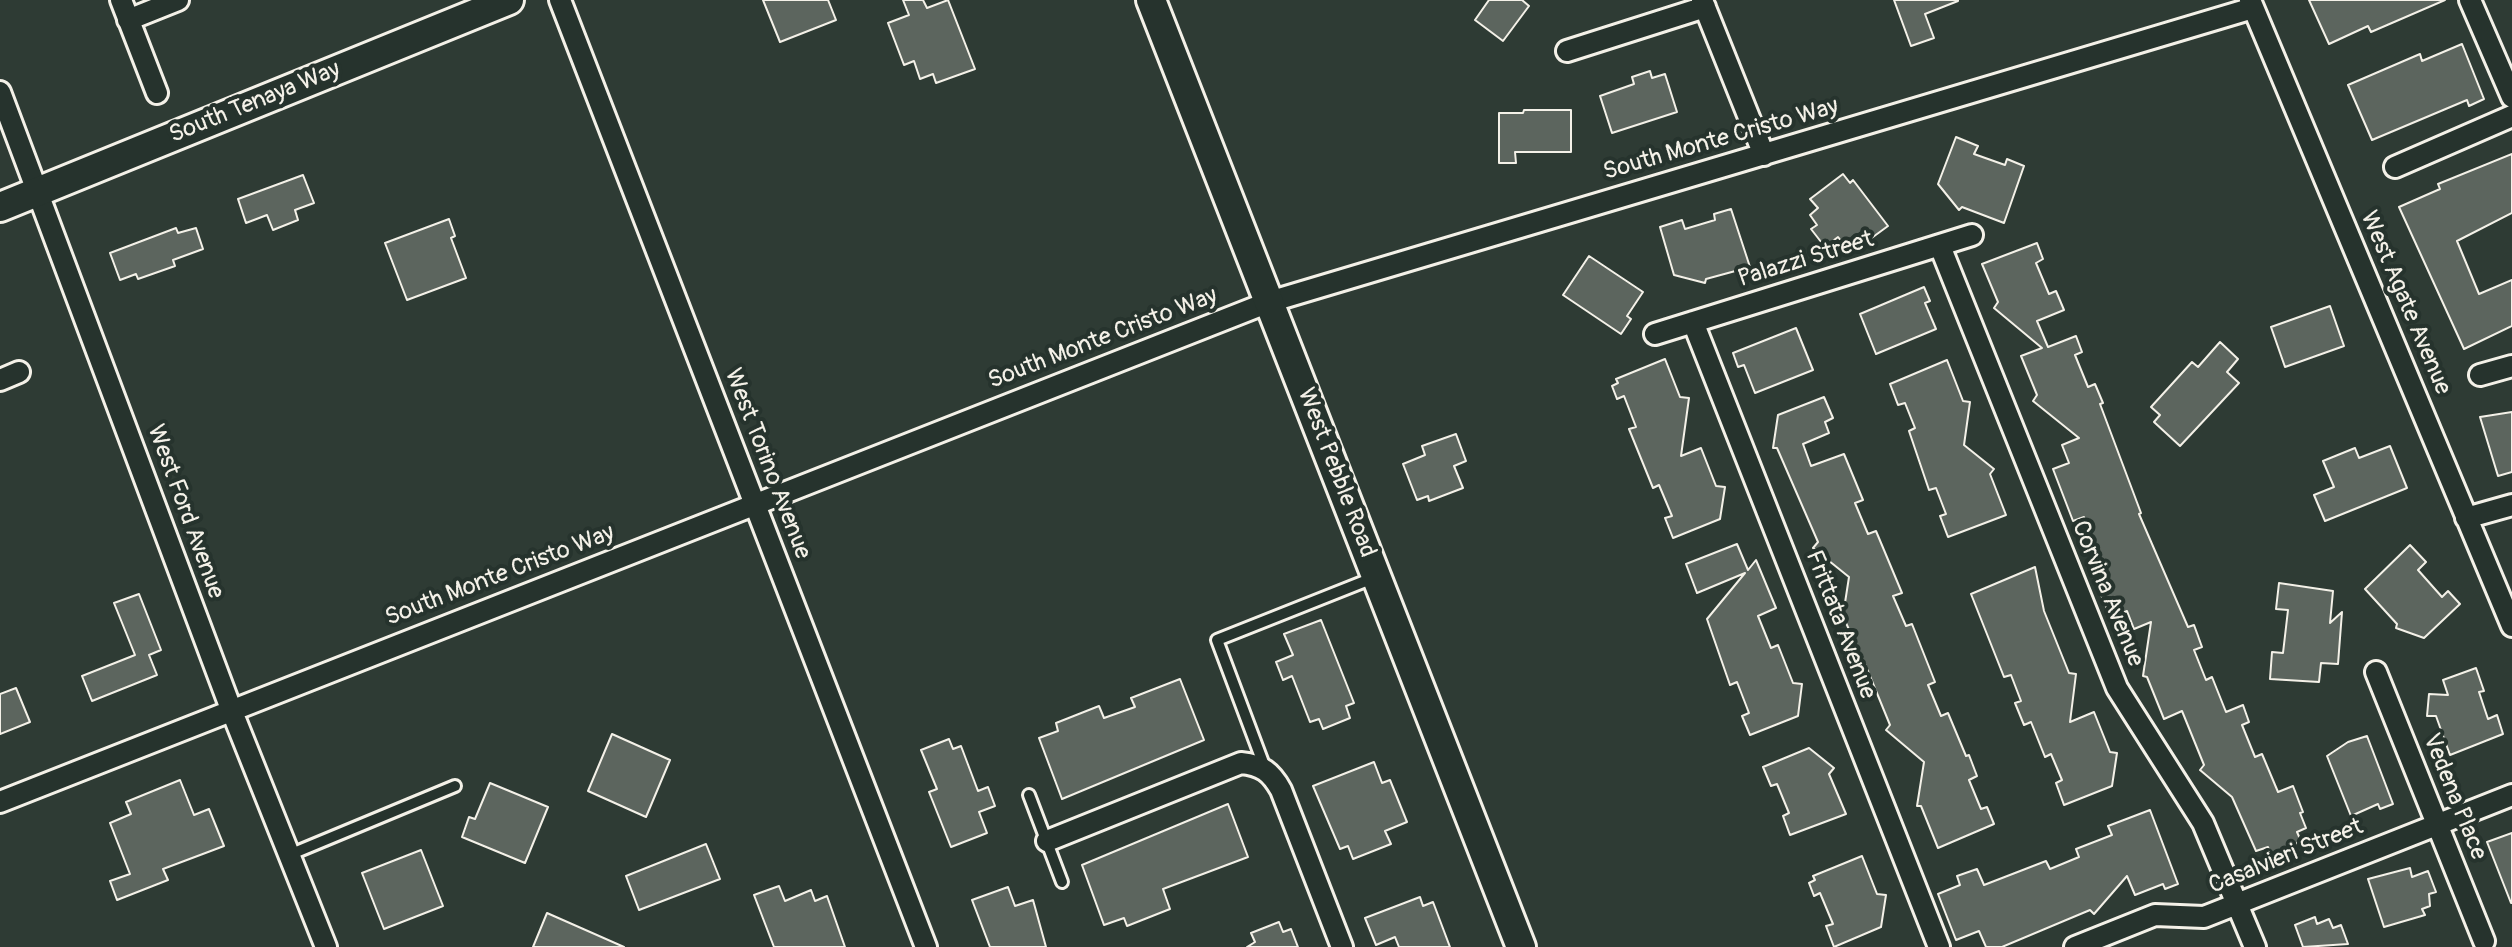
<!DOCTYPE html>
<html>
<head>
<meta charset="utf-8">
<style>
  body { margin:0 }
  canvas { display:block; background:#2e3b34 }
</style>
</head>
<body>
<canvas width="2512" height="947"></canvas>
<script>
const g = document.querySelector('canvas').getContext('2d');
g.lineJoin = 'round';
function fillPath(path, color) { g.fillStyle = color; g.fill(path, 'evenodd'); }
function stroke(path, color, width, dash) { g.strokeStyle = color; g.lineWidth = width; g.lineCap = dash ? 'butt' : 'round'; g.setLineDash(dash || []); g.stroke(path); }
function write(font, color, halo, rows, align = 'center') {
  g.font = font + ' Pangolin,sans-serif'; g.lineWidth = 8; g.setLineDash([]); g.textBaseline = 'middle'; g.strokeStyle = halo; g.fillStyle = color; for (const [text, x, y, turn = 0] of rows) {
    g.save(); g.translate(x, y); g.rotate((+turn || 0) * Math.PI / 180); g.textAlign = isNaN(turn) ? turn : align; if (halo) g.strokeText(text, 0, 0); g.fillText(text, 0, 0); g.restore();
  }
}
const building = new Path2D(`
  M763 0H828L836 20 780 42Z
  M903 0H923L927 8 948 0 975 69 936 83 933 74 920 79 914 61 904 65 888 23 909 15Z
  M1489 0H1522L1529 6 1503 41 1475 20Z
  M1894 0H1958V1L1925 14 1934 38 1911 46Z
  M2309 0H2445L2371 32 2368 26 2329 44Z
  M2462 44 2484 99 2469 106 2467 100 2372 140 2348 85 2420 54 2422 61Z
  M1650 71 1652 78 1665 74 1677 112 1612 133 1600 96 1634 84 1632 77Z
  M1524 110H1571V152H1515L1516 163H1499V113H1523Z
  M1956 137 1978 146 1974 154 2005 165 2007 159 2024 166 2004 223 1962 207 1959 210 1938 184Z
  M2512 154V213L2457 241 2479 294 2512 280V326L2464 349 2399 207 2440 189 2438 184Z
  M1843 174 1850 183 1853 180 1888 226 1862 245 1857 239 1846 247 1838 237 1825 247 1811 229 1817 225 1810 215 1818 208 1810 199Z
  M303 175 314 203 295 210 298 220 273 230 267 215 246 223 238 199Z
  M1731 209 1750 267 1706 279 1705 283 1674 275 1660 227 1682 220 1685 229 1715 220 1714 214Z
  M449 219 455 236 451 238 466 278 407 300 385 243Z
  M176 228 178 233 196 228 203 249 173 260 175 266 138 279 136 274 120 280 110 253Z
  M2037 243 2043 259 2036 263 2049 294 2056 291 2064 310 2037 321 2048 347 2076 336 2082 352 2075 355 2088 387 2095 384 2103 403 2100 404 2141 513 2139 514 2188 627 2194 625 2202 647 2194 650 2206 680 2212 677 2226 712 2243 705 2249 722 2242 725 2255 757 2262 754 2278 792 2293 786 2303 812 2300 813 2306 828 2297 832 2301 841 2290 846 2292 853 2273 860 2268 847 2256 851 2232 797 2200 770 2204 765 2182 711 2164 719 2147 677 2143 676 2151 622 2134 629 2127 611 2111 618 2089 567 2100 562 2095 546 2084 517 2073 521 2053 469 2069 463 2062 445 2079 438 2033 401 2037 395 2021 356 2042 348 1994 308 1998 302 1982 264Z
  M1589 256 1643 292 1627 316 1631 319 1621 334 1563 295Z
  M1924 287 1930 301 1925 303 1936 329 1876 354 1860 314Z
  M2330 306 2344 346 2285 367 2271 327Z
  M1796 328 1813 370 1755 393 1744 365 1738 367 1733 353Z
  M2220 342 2238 359 2227 372 2239 383 2180 446 2154 422 2160 415 2151 407 2192 362 2198 367Z
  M1665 359 1680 397 1689 398 1681 456 1701 448 1716 486 1725 487 1720 519 1673 538 1665 518 1672 516 1659 485 1653 488 1629 429 1636 427 1624 396 1617 399 1612 386 1618 383 1616 379Z
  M1947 360 1963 401 1970 402 1964 445 1994 469 1990 474 2006 515 1948 537 1940 516 1946 514 1936 488 1929 490 1909 431 1915 428 1905 403 1898 405 1890 384Z
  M1824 397 1833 418 1825 422 1829 433 1803 444 1811 466 1844 454 1863 500 1855 503 1868 534 1876 531 1902 593 1893 596 1906 626 1912 624 1935 682 1928 685 1941 716 1948 713 1966 756 1969 755 1977 776 1969 780 1981 809 1987 807 1994 824 1938 848 1921 806H1917L1924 762 1886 730 1890 725 1865 664 1846 623 1842 622 1849 577 1813 548 1818 542 1777 448H1773L1778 415Z
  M2512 412V472L2498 476 2480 417Z
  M1456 434 1466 461 1454 466 1463 488 1429 501 1428 496 1417 500 1403 464 1425 455 1422 446Z
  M2390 446 2407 488 2325 521 2314 495 2334 487 2323 461 2355 448 2359 458Z
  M1737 544 1748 570 1756 560 1776 608 1758 616 1771 648 1778 645 1793 683 1802 684 1798 716 1750 735 1742 716 1749 713 1737 682 1730 685 1707 619 1745 573 1697 593 1686 564Z
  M2410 545 2426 562 2418 570 2442 597 2448 591 2460 604 2424 638 2396 628 2397 624 2365 589Z
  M2035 567 2044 611 2069 673 2076 674 2070 722 2094 712 2110 752 2117 753 2112 786 2064 805 2056 783 2062 780 2051 754 2045 757 2031 722 2024 725 2015 703 2021 701 2011 675 2004 677 1971 594Z
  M2279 583 2333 591 2330 623 2342 612 2338 664 2321 663 2319 682 2270 679 2272 652 2283 653 2288 610 2276 609Z
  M139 594 161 650 149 655 157 675 92 701 82 676 135 655 114 603Z
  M1321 620 1354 703 1346 706 1350 718 1323 729 1319 719 1310 722 1292 676 1283 680 1276 662 1293 655 1284 634Z
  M2476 668 2484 691 2479 692 2488 719 2497 715 2503 734 2450 755 2436 716H2427L2429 694 2448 695 2443 680Z
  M1180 679 1204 740 1062 799 1039 738 1058 731 1056 723 1099 706 1104 718 1135 707 1131 698Z
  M16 688 30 722 0 734V694Z
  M612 734 670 760 646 817 588 791Z
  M2367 736 2393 804 2380 809 2378 804 2351 816 2327 756 2348 742Z
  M949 739 953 749 961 746 978 791 988 787 995 806 979 812 987 833 951 847 929 792 937 789 921 750Z
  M1809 748 1834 768 1829 774 1846 814 1790 835 1783 816 1789 813 1777 784 1771 786 1763 767Z
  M1374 762 1382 783 1390 780 1407 822 1385 831 1391 844 1353 859 1348 846 1340 849 1313 786Z
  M180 780 194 815 209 809 224 846 163 869 168 880 117 900 110 881 130 874 110 823 131 814 126 802Z
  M490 783 548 807 525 863 462 837 469 817 475 819Z
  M1228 804 1248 857 1163 889 1170 909 1127 926 1124 918 1104 925 1082 865Z
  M2150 810 2178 884 2165 889 2163 884 2135 895 2127 876 2094 914 2090 910 2002 947H1986L1979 931 1956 940 1938 894 1960 885 1957 876 1977 869 1984 885 2046 861 2050 869 2079 857 2076 849 2112 835 2108 826Z
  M2512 833V903H2511L2487 842Z
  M706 844 720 879 639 910 626 876Z
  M421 850 443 906 384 929 362 873Z
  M1862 856 1877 894 1886 895 1881 927 1834 947 1826 926 1833 924 1820 893 1814 896 1809 883 1815 880 1813 876Z
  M2410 868 2412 877 2428 871 2436 892 2429 894 2430 906 2422 909 2425 915 2384 927 2368 879Z
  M779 886 785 901 811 890 815 901 827 896 845 947H774L754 895Z
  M1008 887 1015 906 1033 900 1046 947H990L972 900Z
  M1420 897 1423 906 1433 902 1450 947H1399L1395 937 1376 945 1365 918Z
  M547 913 624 947H533Z
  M2315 917 2317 924 2329 919 2333 928 2341 925 2348 944 2303 947 2295 925Z
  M1279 922 1283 932 1291 929 1298 947H1247L1255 942 1251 933Z`);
const lane = new Path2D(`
  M1265 768 1217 640 1373 578
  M1029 795 1062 882
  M289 855 455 786`);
const street = new Path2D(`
  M121 0 157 93
  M560 0 926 947
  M1702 0 1764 155
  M2250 0 2512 626
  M2470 0 2512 97
  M128 20 178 0
  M1567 51 1705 7
  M0 92 231 709 326 947
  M2395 167 2512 116
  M1940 246 2117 688 2203 823 2255 947
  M1693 322 1939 947
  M1655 334 1972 235
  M2480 375 2512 366
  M0 380 19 372
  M2466 518 2512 505
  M2376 672 2484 941
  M0 802 1269 302 2253 8
  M1047 841 1241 763C1262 765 1271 772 1281 790L1342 947
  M2075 947 2155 915 2204 917 2512 795`);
const secondary = new Path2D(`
  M1151 0 1521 947
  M0 207 509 0`);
const streetNames = [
  ["South Tenaya Way",255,103,-22],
  ["South Monte Cristo Way",1721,140,-16],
  ["Palazzi Street",1806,260,-17],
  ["West Agate Avenue",2405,303,67],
  ["South Monte Cristo Way",1103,339,-21],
  ["West Torino Avenue",767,464,69],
  ["West Pebble Road",1336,473,69],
  ["West Ford Avenue",185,512,70],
  ["South Monte Cristo Way",500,576,-21],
  ["Corvina Avenue",2107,594,68],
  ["Frittata Avenue",1840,625,69],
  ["Vedena Place",2454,797,68],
  ["Casalvieri Street",2286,857,-22]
];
fillPath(building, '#5c655e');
stroke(building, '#f4f1e8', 2);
stroke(lane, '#f4f1e8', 16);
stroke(street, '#f4f1e8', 26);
stroke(secondary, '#f4f1e8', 34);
stroke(lane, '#26332d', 10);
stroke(street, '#26332d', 20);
stroke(secondary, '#26332d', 28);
write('24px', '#f4f1e8', '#26332d', streetNames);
</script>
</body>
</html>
